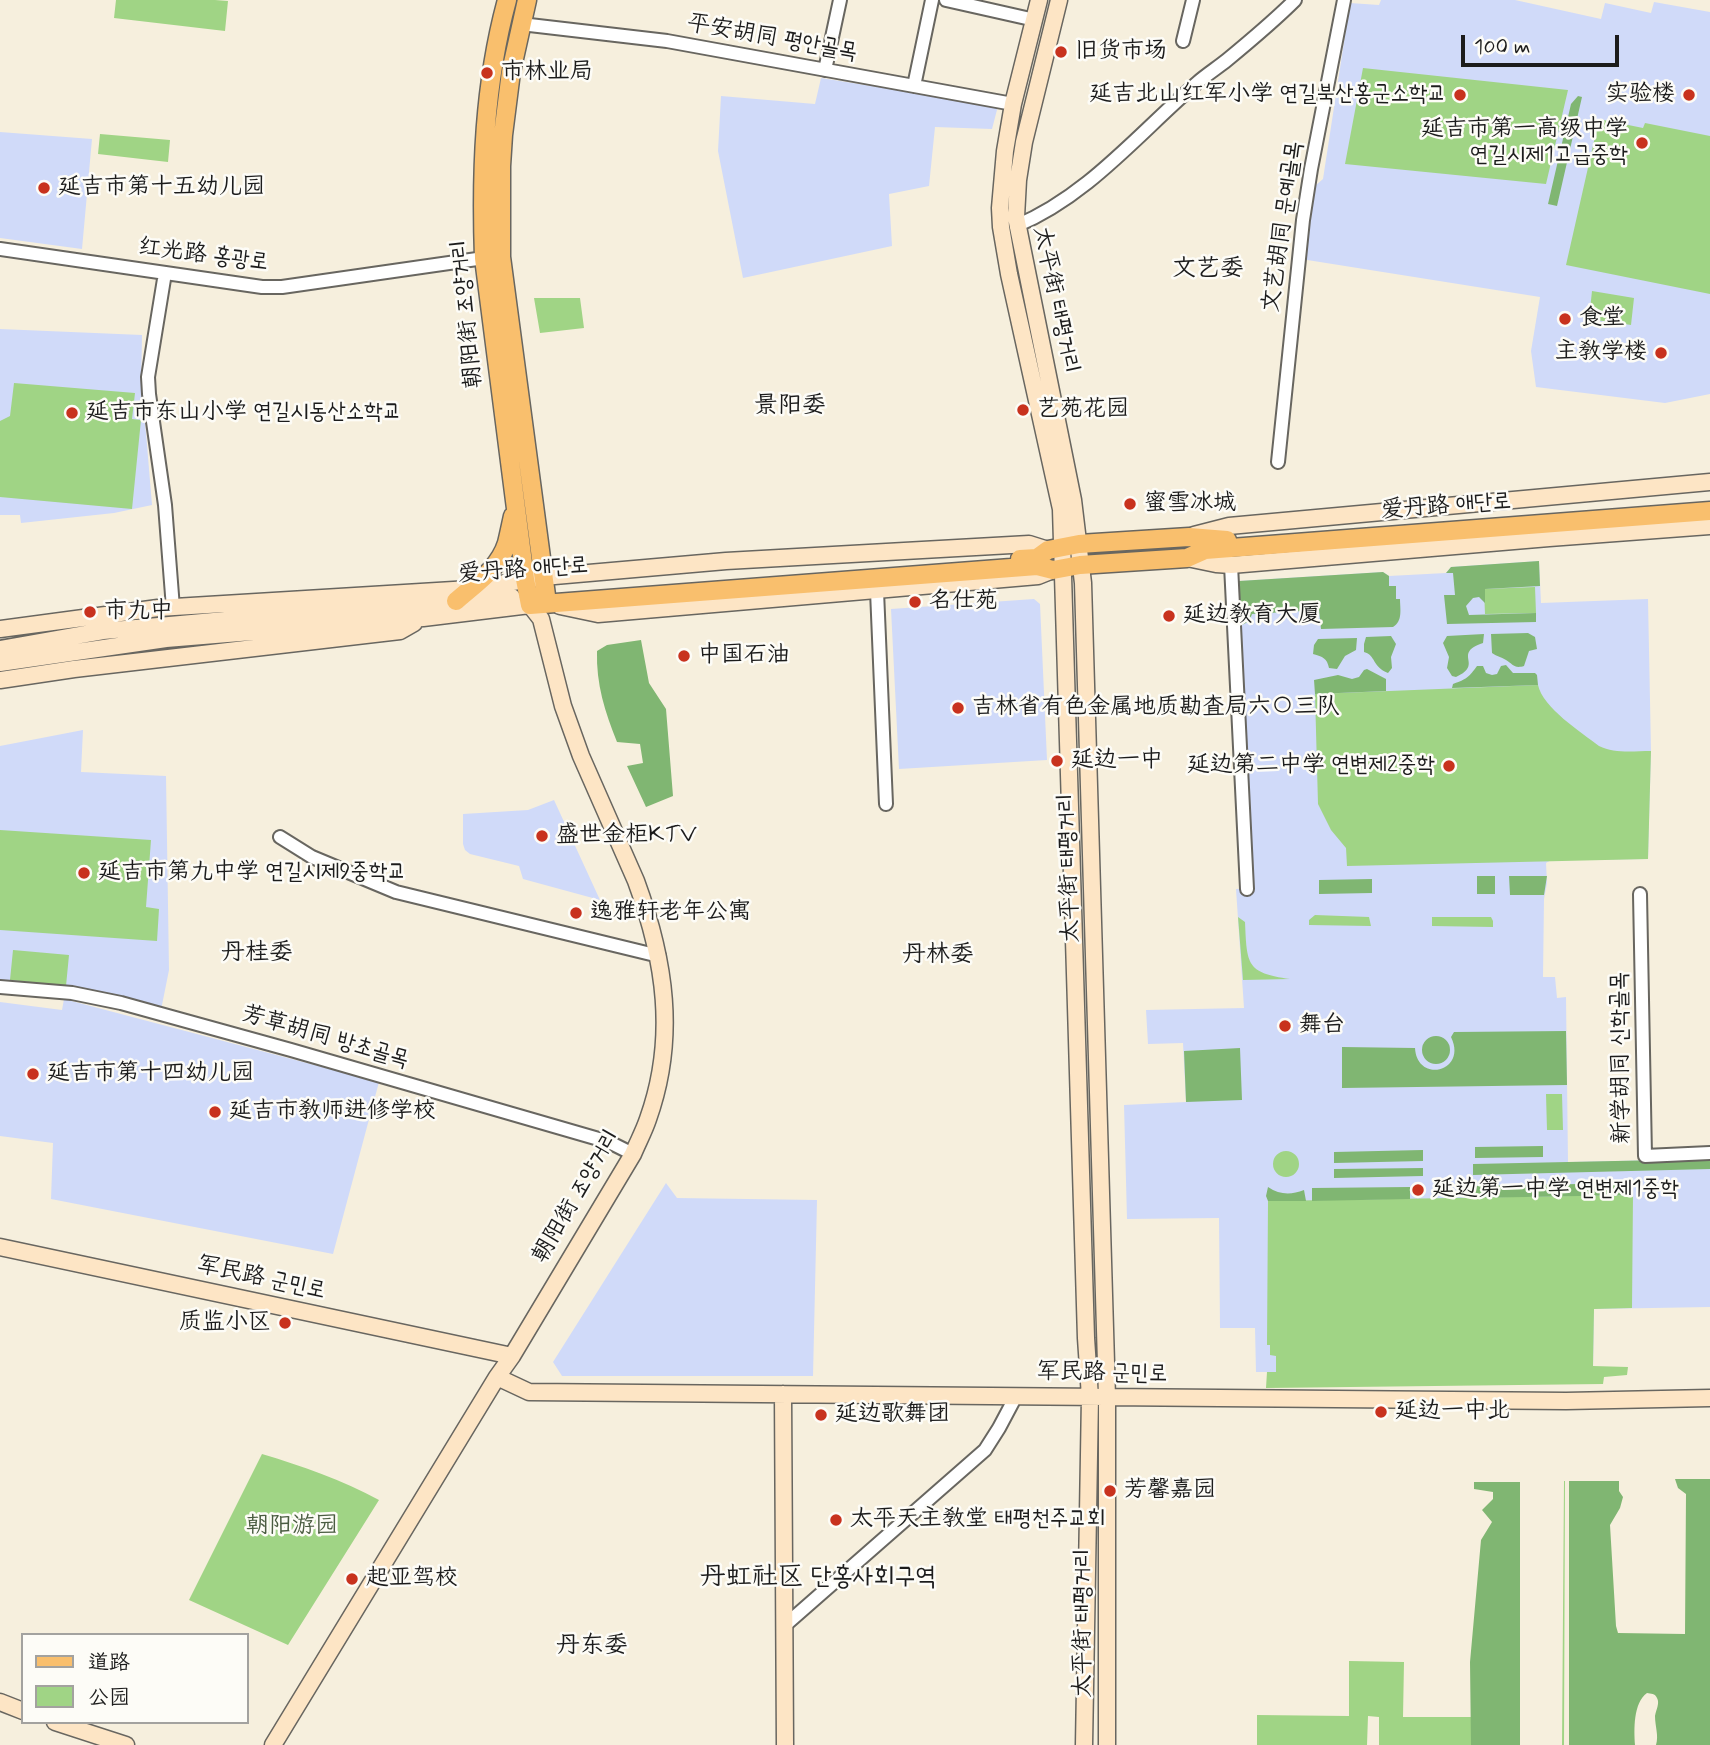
<!DOCTYPE html>
<html>
<head>
<meta charset="utf-8">
<style>
  body { margin:0 }
  #map { position:relative; width:1710px; height:1745px; overflow:hidden; background:#f6efdd; font-family:Mynerve,"LXGW WenKai TC",sans-serif }
  canvas { display:block }
  .legend { position:absolute; left:21px; top:1633px; width:228px; height:91px; box-sizing:border-box; background:#fdfcf7; border:2px solid #a3a29f; margin:0; padding:9px 12px; list-style:none; font-size:21px; color:#1c1c1c }
  .legend li { display:flex; align-items:center; gap:14px; height:35px }
  .legend b { width:35px; border:2px solid #a3a29f }
  .scale { position:absolute; left:1461px; top:35px; width:158px; height:32px; box-sizing:border-box; border:4px solid #1c1c1c; border-top:0; padding-left:9px; font-size:21px; line-height:24px; white-space:nowrap; color:#1c1c1c; -webkit-text-stroke:5px #fdfcf7; paint-order:stroke }
</style>
</head>
<body>
<div id="map">
<canvas width="1710" height="1745"></canvas>
<ul class="legend">
<li><b style="height:9px;background:#f9bf6d"></b>道路</li>
<li><b style="height:19px;background:#a0d485"></b>公园</li>
</ul>
<div class="scale">100 m</div>
</div>
<script>
const g = document.querySelector('canvas').getContext('2d');
g.lineJoin = 'round';
function fillPath(path, color) { g.fillStyle = color; g.fill(path, 'evenodd'); }
function stroke(path, color, width, dash) { g.strokeStyle = color; g.lineWidth = width; g.lineCap = dash ? 'butt' : 'round'; g.setLineDash(dash || []); g.stroke(path); }
function write(font, color, halo, rows, align = 'center') {
  g.font = font + ' Mynerve,"LXGW WenKai TC","Poor Story",sans-serif'; g.lineWidth = 5; g.setLineDash([]); g.textBaseline = 'middle'; g.strokeStyle = halo; g.fillStyle = color; for (const [text, x, y, turn = 0] of rows) {
    g.save(); g.translate(x, y); g.rotate((+turn || 0) * Math.PI / 180); g.textAlign = isNaN(turn) ? turn : align; if (halo) g.strokeText(text, 0, 0); g.fillText(text, 0, 0); g.restore();
  }
}
const built = new Path2D(`
  M1381 0H1515L1601 19 1605 3 1651 13 1654 2 1710 12V394L1665 403 1536 387 1531 351 1540 297 1301 259 1316 185 1323 179 1350 3 1379 5Z
  M821 78 998 106 992 129 935 127 929 186 889 194 892 246 743 278 718 151 721 96 815 104Z
  M0 132 92 139 82 249 0 238Z
  M0 329 142 335 141 392 146 433 152 505 114 513 21 523 20 515H0Z
  M1539 561 1541 603 1648 599 1651 751 1648 859 1551 860 1546 863 1547 883 1544 899 1543 977H1555L1557 998 1566 997 1568 1162 1710 1159V1307L1594 1309 1593 1372H1256L1255 1328H1220L1219 1218 1127 1219 1124 1105 1186 1102 1183 1043 1148 1044 1146 1010 1244 1008 1236 889 1253 888 1239 581 1383 572 1389 576 1446 573 1451 567Z
  M1034 599 1040 604 1047 760 899 769 891 609Z
  M83 730 81 772 166 776 169 970 161 1010 0 982V746Z
  M554 800 600 900 523 879 519 866 470 854 465 850 463 844V814L528 810Z
  M64 999 379 1082 333 1254 51 1199 53 1143 0 1136V1002L62 1010Z
  M666 1183 677 1198 817 1200 813 1376H562L553 1362Z`);
const green = new Path2D(`
  M116 0H215L228 1 225 31 114 18Z
  M1363 68 1568 90 1546 184 1345 164Z
  M1599 119 1643 128 1645 123 1710 136V294L1566 265Z
  M100 134 170 140 168 162 98 154Z
  M1592 291 1634 298 1631 325 1589 319Z
  M534 298H580L584 328 540 333Z
  M14 383 135 393 132 419 141 420 132 509 0 497V421L10 416Z
  M1535 587 1536 613 1485 614 1484 589Z
  M1538 685C1543 708 1581 732 1599 746 1615 754 1634 751 1651 751L1648 859 1347 866 1346 848 1331 830 1318 804 1315 694Z
  M0 830 151 840 146 907 159 909 157 941 0 930Z
  M1315 915 1369 917 1371 926 1309 925V920Z
  M1238 917 1245 922C1247 964 1246 973 1290 979L1243 980Z
  M1432 917H1491L1493 921V927L1432 926Z
  M13 950 69 955 66 986 10 980Z
  M1546 1094H1562L1563 1130H1547Z
  M1273 1164a13 13 0 1 1 26 0a13 13 0 1 1-26 0Z
  M1633 1195 1632 1308 1594 1309 1593 1366 1628 1367 1627 1375 1604 1377 1603 1384 1266 1388 1267 1372H1276V1356L1270 1355V1345H1267L1268 1201Z
  M262 1454C302 1466 342 1480 379 1500L288 1645 189 1600Z
  M1564 1481H1565L1564 1745H1562Z
  M1349 1661 1404 1662 1403 1717H1471V1745H1379V1717L1368 1716 1367 1745H1257V1715L1349 1716Z`);
const forest = new Path2D(`
  M1578 96 1582 97 1557 206 1548 204 1571 104Z
  M1539 561 1540 586 1485 589V603L1479 597 1473 598 1466 606 1469 615 1536 613V622L1447 624 1444 595H1455L1453 573H1446L1451 567Z
  M1383 572 1389 576V586H1396V599H1400C1400 609 1403 621 1393 627L1321 629 1319 610 1252 614C1250 620 1248 623 1241 625L1239 581Z
  M1528 633 1535 637 1537 649 1529 651 1524 666C1514 669 1513 664 1506 660 1501 657 1496 656 1492 653L1491 634Z
  M1484 634 1483 643C1451 654 1485 664 1456 677L1452 676 1447 668 1449 657 1443 643 1447 636Z
  M1391 636 1396 644 1391 657 1392 668 1388 673C1372 667 1376 655 1364 652V644L1366 637Z
  M1357 638 1356 650 1345 656 1337 669 1329 668C1327 658 1323 657 1313 654L1314 645 1318 639Z
  M641 640 649 683 666 709 673 796 646 807 627 766 643 763 640 744 617 742C605 712 596 684 597 651L607 645Z
  M1506 665 1513 673H1535L1537 675 1538 685 1452 688 1453 684C1467 679 1469 677 1477 666H1483L1486 673 1492 675 1497 674 1501 666Z
  M1367 669 1386 679V691L1315 694 1314 680 1338 675 1352 679 1359 677 1364 670Z
  M1477 876H1495V894H1477Z
  M1509 876H1547L1544 895H1510Z
  M1372 879V893L1319 894V880Z
  M1566 1031 1567 1085 1342 1088V1047L1415 1048C1417 1084 1468 1072 1451 1037L1454 1032Z
  M1422 1050a14 14 0 1 1 28 0a14 14 0 1 1-28 0Z
  M1240 1048 1242 1100 1186 1102 1184 1051Z
  M1543 1146V1157L1475 1158V1147Z
  M1423 1150V1161L1334 1163V1152Z
  M1710 1159V1169L1473 1175V1164Z
  M1423 1168V1176L1334 1178V1169Z
  M1633 1183V1195L1472 1198 1471 1186Z
  M1268 1187C1280 1195 1291 1195 1304 1190L1306 1201H1268L1266 1196Z
  M1410 1187V1199L1312 1201V1188Z
  M1675 1479H1710V1745H1656C1659 1736 1655 1726 1655 1716 1656 1710 1660 1703 1657 1698 1655 1693 1651 1694 1647 1693 1633 1703 1634 1730 1635 1745H1569V1481H1619V1491L1623 1497 1620 1508 1610 1525 1616 1626 1618 1633 1685 1634 1686 1494 1678 1488Z
  M1474 1482H1520V1745H1471L1470 1662 1481 1540 1492 1522 1482 1510 1493 1499V1492L1474 1489Z`);
const street = new Path2D(`
  M946 0 1035 20
  M521 24 667 41 1013 104
  M1183 41 1193 0
  M825 70 840 0
  M914 86 932 0
  M1016 226C1088 196 1139 133 1197 83 1206 75 1217 68 1227 60 1250 41 1274 21 1295 0
  M0 249 262 287H282L484 258
  M165 273 148 377 149 394 165 505 173 608
  M1278 462 1303 220 1311 169 1344 0
  M1231 565 1247 889
  M877 591 886 804
  M280 837 312 857 396 892 659 956
  M1640 894 1645 1156 1710 1153
  M0 987 72 993 121 1003 291 1050 609 1142 633 1154
  M783 1627 985 1450 999 1428 1016 1396`);
const secondary = new Path2D(`
  M1039 0 1013 104 1005 151 1000 208 1001 227 1009 274 1061 509 1086 1338 1090 1397 1084 1745
  M1059 0 1024 142 1018 180 1016 217 1073 500 1083 583 1107 1397V1745
  M1194 535 1229 526 1710 482
  M1187 558 1216 564 1231 565 1549 538 1710 526
  M560 606 598 614 1038 576 1053 570
  M0 629 158 608 470 589 543 577 726 561 1029 544 1048 550
  M0 649 103 631 314 612 512 597
  M0 663 166 639 423 618 530 605 541 619 563 706 581 756 636 881C665 960 677 1038 648 1119 644 1131 638 1142 633 1154L512 1356 497 1377 273 1745
  M0 680 74 669 400 631 414 623
  M0 1247 512 1356
  M497 1377 529 1392 1566 1401 1710 1398
  M783 1394 785 1745
  M0 1702 23 1711
  M55 1722 126 1745`);
const primary = new Path2D(`
  M507 0C484 84 481 172 484 258L525 579 530 605 1037 566 1053 570 1080 565 1187 558 1205 550 1710 511
  M527 0 511 72 503 135 501 166V257L547 603
  M1020 559 1037 558 1048 550 1079 544 1189 537 1227 540
  M456 601C475 584 499 569 507 543 509 535 511 525 513 516`);
const markers = [
  [1061,52,7,"#c8321e"],
  [487,73,7,"#c8321e"],
  [1460,95,7,"#c8321e"],
  [1689,95,7,"#c8321e"],
  [1642,143,7,"#c8321e"],
  [44,188,7,"#c8321e"],
  [1565,319,7,"#c8321e"],
  [1661,353,7,"#c8321e"],
  [1023,410,7,"#c8321e"],
  [72,413,7,"#c8321e"],
  [1130,504,7,"#c8321e"],
  [915,602,7,"#c8321e"],
  [90,612,7,"#c8321e"],
  [1169,616,7,"#c8321e"],
  [684,656,7,"#c8321e"],
  [958,708,7,"#c8321e"],
  [1057,761,7,"#c8321e"],
  [1449,766,7,"#c8321e"],
  [542,836,7,"#c8321e"],
  [84,873,7,"#c8321e"],
  [576,913,7,"#c8321e"],
  [1285,1026,7,"#c8321e"],
  [33,1074,7,"#c8321e"],
  [215,1112,7,"#c8321e"],
  [1418,1190,7,"#c8321e"],
  [285,1323,7,"#c8321e"],
  [1381,1412,7,"#c8321e"],
  [821,1415,7,"#c8321e"],
  [1110,1491,7,"#c8321e"],
  [836,1520,7,"#c8321e"],
  [352,1579,7,"#c8321e"]
];
const streetNames = [
  ["平安胡同 평안골목",772,39,10],
  ["文艺胡同 문예골목",1284,227,-82],
  ["红光路 홍광로",203,256,7],
  ["太平街 태평거리",1055,300,78],
  ["朝阳街 조양거리",468,314,-96],
  ["爱丹路 애단로",1446,507,-4],
  ["爱丹路 애단로",523,571,-4],
  ["太平街 태평거리",1070,868,-92],
  ["芳草胡同 방초골목",325,1038,16],
  ["新学胡同 신학골목",1622,1058,-91],
  ["朝阳街 조양거리",577,1197,-60],
  ["军民路 군민로",261,1279,12],
  ["军民路 군민로",1102,1374,1],
  ["太平街 태평거리",1084,1623,-90]
];
const poiNames = [
  ["旧货市场",1075,52],
  ["市林业局",501,73],
  ["延吉北山红军小学 연길북산홍군소학교",1446,95,"right"],
  ["实验楼",1675,95,"right"],
  ["延吉市第一高级中学",1628,130,"right"],
  ["연길시제1고급중학",1628,156,"right"],
  ["延吉市第十五幼儿园",58,188],
  ["食堂",1579,319],
  ["主教学楼",1647,353,"right"],
  ["艺苑花园",1037,410],
  ["延吉市东山小学 연길시동산소학교",86,413],
  ["蜜雪冰城",1144,504],
  ["名仕苑",929,602],
  ["市九中",104,612],
  ["延边教育大厦",1183,616],
  ["中国石油",698,656],
  ["吉林省有色金属地质勘查局六〇三队",972,708],
  ["延边一中",1071,761],
  ["延边第二中学 연변제2중학",1435,766,"right"],
  ["盛世金柜KTV",556,836],
  ["延吉市第九中学 연길시제9중학교",98,873],
  ["逸雅轩老年公寓",590,913],
  ["舞台",1299,1026],
  ["延吉市第十四幼儿园",47,1074],
  ["延吉市教师进修学校",229,1112],
  ["延边第一中学 연변제1중학",1432,1190],
  ["质监小区",271,1323,"right"],
  ["延边一中北",1395,1412],
  ["延边歌舞团",835,1415],
  ["芳馨嘉园",1124,1491],
  ["太平天主教堂 태평천주교회",850,1520],
  ["起亚驾校",366,1579]
];
const parkNames = [
  ["朝阳游园",292,1527]
];
const neighbourhoodNames = [
  ["文艺委",1208,270],
  ["景阳委",790,407],
  ["丹桂委",257,954],
  ["丹林委",938,956],
  ["丹东委",592,1647]
];
const quarterNames = [
  ["丹虹社区 단홍사회구역",818,1579]
];
fillPath(built, '#d0daf9');
fillPath(green, '#a0d485');
fillPath(forest, '#80b672');
stroke(street, '#686660', 16);
stroke(secondary, '#686660', 19);
stroke(primary, '#686660', 21);
stroke(street, '#fff', 12);
stroke(secondary, '#fde5c5', 16);
stroke(primary, '#f9bf6d', 18);
for (const [x, y, r, color] of markers) { const dot = new Path2D(); dot.arc(x, y, r, 0, 2 * Math.PI); g.fillStyle = color; g.fill(dot); stroke(dot, '#fdfcf7', 2.5); }
write('23px', '#1c1c1c', '#fdfcf7', streetNames);
write('23px', '#1c1c1c', '#fdfcf7', poiNames, 'left');
write('23px', '#4a5c41', '#fdfcf7', parkNames);
write('24px', '#1c1c1c', '#fdfcf7', neighbourhoodNames);
write('26px', '#1c1c1c', '#fdfcf7', quarterNames);
</script>
</body>
</html>
